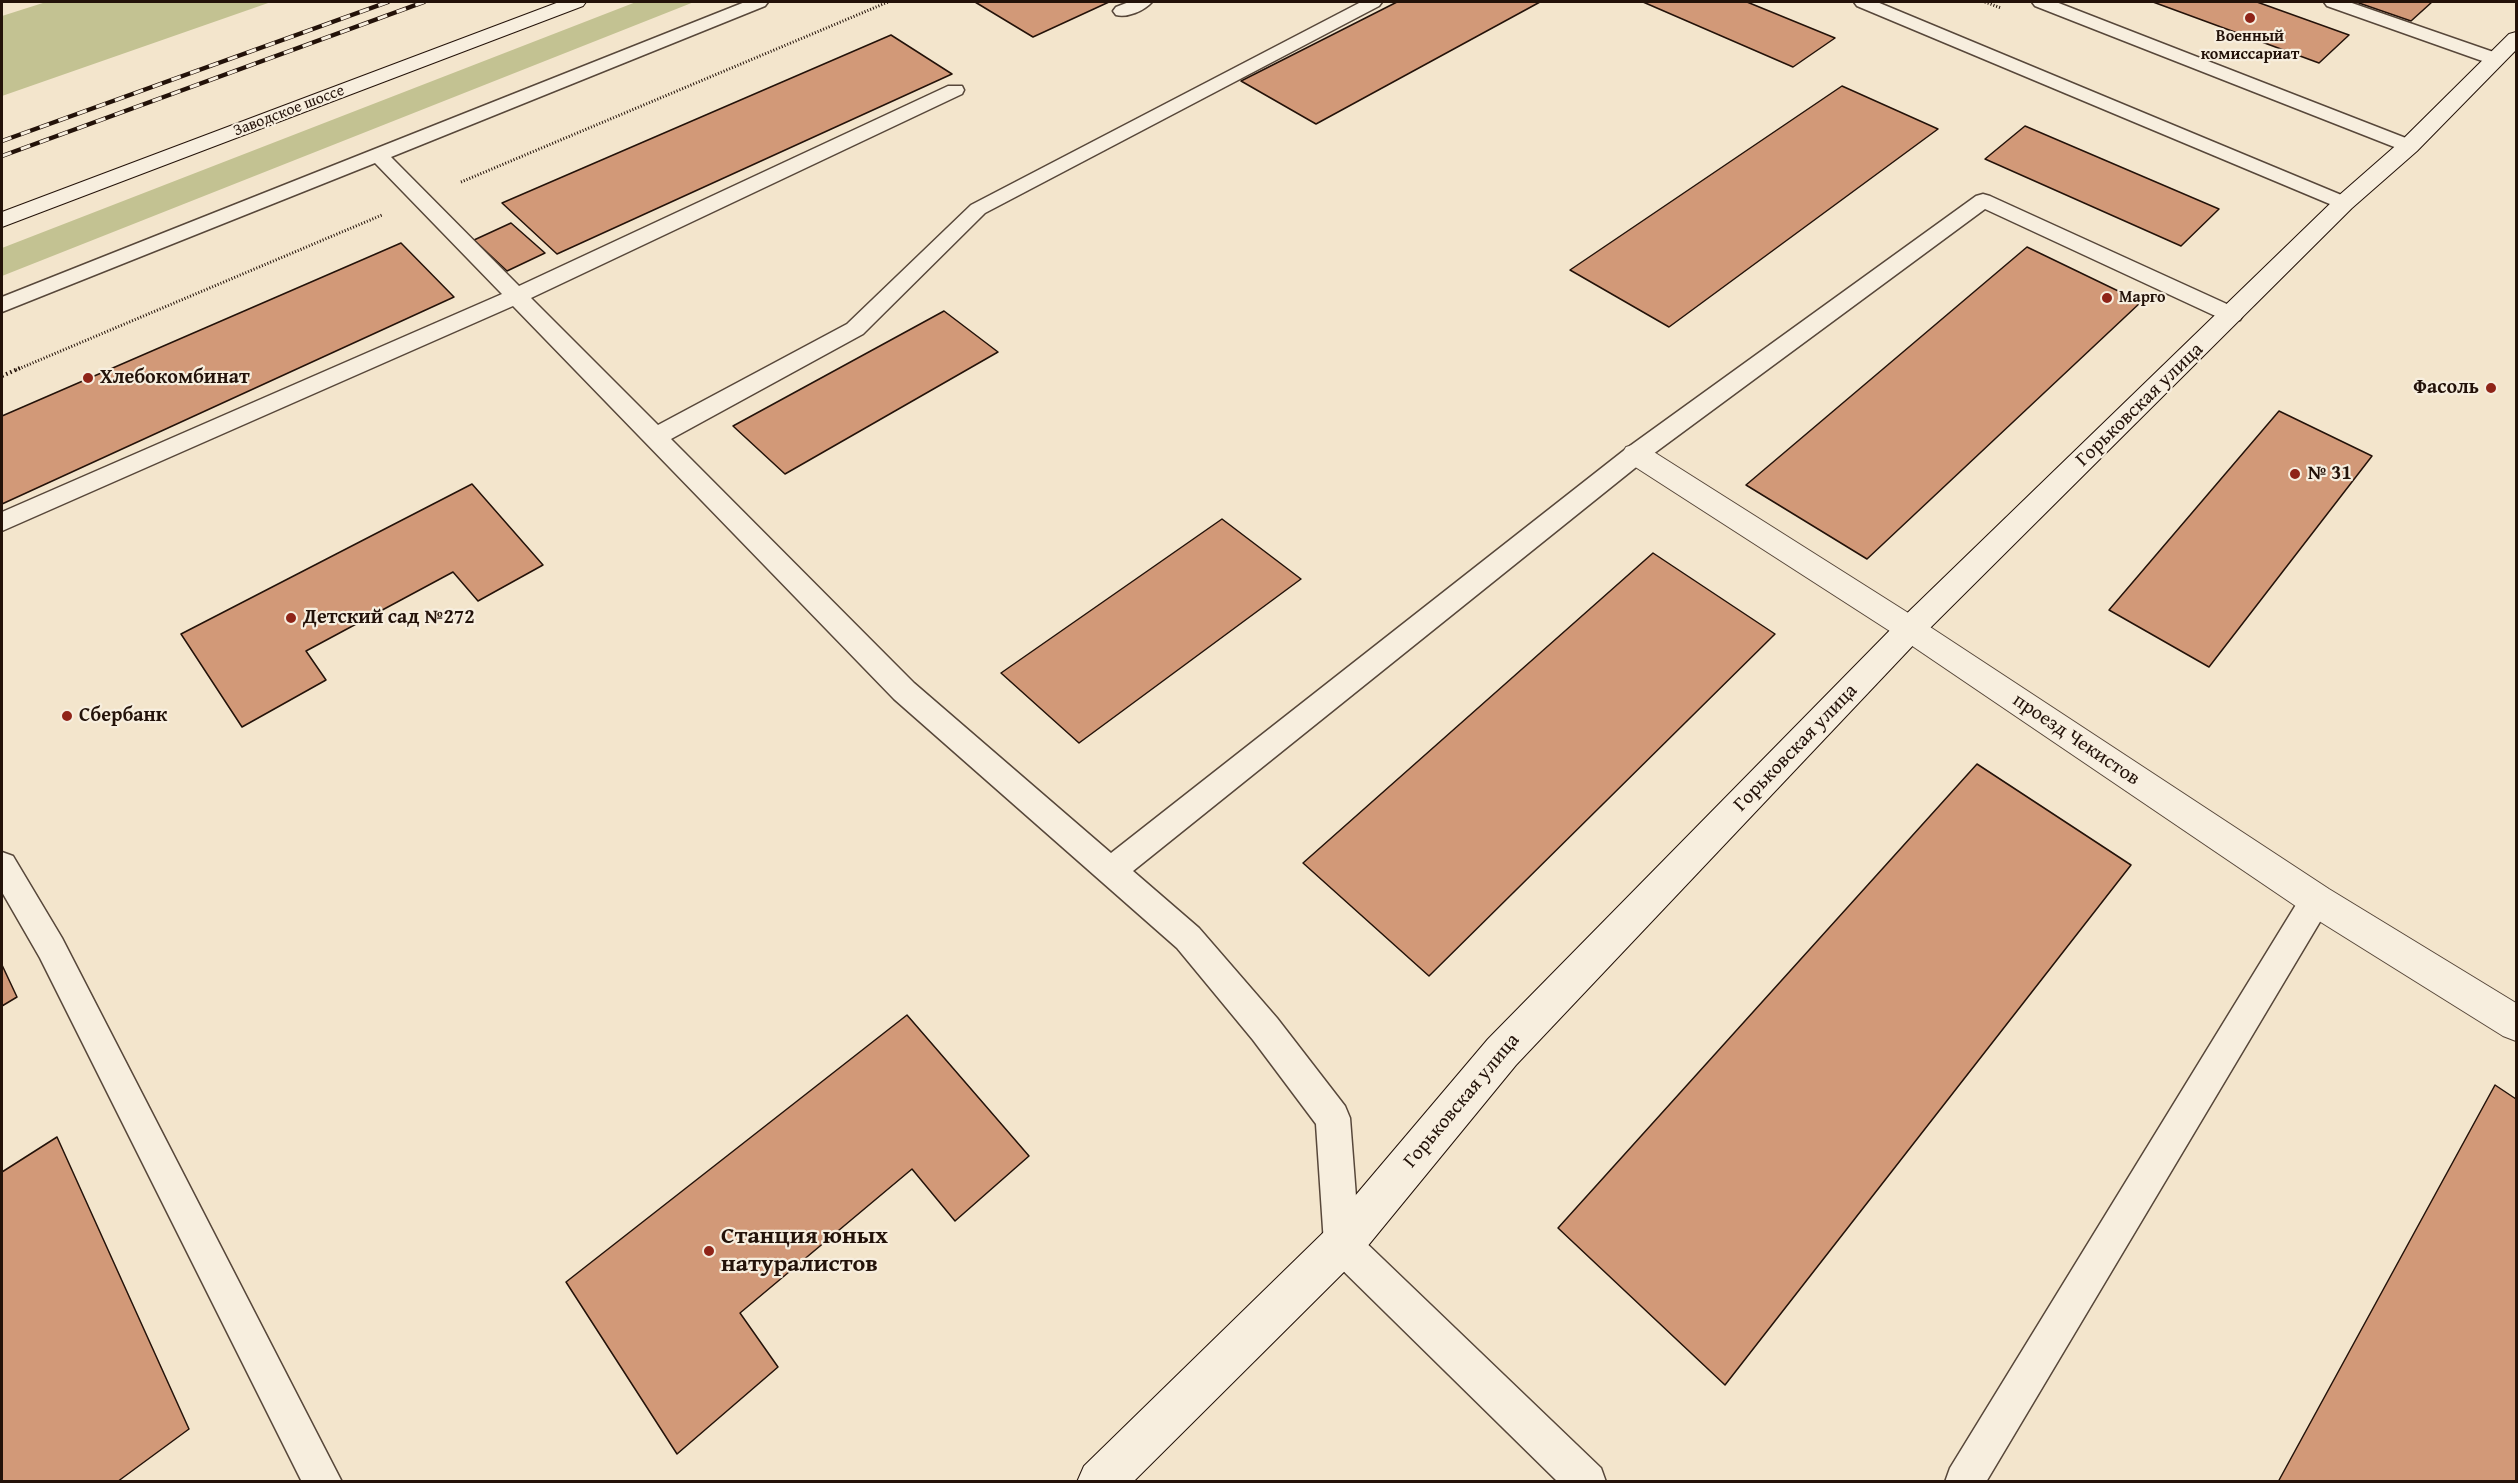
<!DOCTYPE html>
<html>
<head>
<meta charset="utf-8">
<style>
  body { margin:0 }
  #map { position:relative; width:2518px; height:1483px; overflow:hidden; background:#f3e5cc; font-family:"Gentium Book Plus",serif }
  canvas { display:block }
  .frame { position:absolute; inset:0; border:3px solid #231209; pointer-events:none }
</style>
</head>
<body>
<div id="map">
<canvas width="2518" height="1483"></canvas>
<div class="frame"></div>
</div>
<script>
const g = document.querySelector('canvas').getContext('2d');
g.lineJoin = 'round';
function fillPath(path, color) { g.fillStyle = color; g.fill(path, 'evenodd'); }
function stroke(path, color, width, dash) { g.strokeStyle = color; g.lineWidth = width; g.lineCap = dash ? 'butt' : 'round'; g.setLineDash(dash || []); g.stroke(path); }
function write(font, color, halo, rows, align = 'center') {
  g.font = font + ' "Gentium Book Plus",serif'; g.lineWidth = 4.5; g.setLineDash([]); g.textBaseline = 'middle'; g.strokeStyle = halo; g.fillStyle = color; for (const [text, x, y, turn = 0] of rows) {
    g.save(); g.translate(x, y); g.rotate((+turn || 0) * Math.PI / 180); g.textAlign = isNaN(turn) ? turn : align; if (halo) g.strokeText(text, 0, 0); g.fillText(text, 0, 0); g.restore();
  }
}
const green = new Path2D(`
  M46 2H271L2 96V16Z
  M636 2H694L2 276V248Z`);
const building = new Path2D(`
  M975 2H1109L1033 37Z
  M1397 2H1540L1316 124 1241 81Z
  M1643 2H1747L1835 38 1793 67Z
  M2153 2H2257L2349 35 2319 63Z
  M2356 2H2432L2411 21Z
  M891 35 952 74 557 254 502 203Z
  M1842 86 1938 129 1669 327 1570 270Z
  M2025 126 2219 209 2181 246 1985 159Z
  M511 223 545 253 507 271 474 240Z
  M401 243 454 297 2 504V416Z
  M2027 247 2141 302 1867 559 1746 485Z
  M944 311 998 352 785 474 733 426Z
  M2279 411 2372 456 2209 667 2109 610Z
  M472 484 543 565 478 601 453 572 306 651 326 680 242 727 181 634Z
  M1222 519 1301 579 1079 743 1001 673Z
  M1653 553 1775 634 1429 976 1303 863Z
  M1977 764 2131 865 1725 1385 1558 1228Z
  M2 965 17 997 2 1006Z
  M907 1015 1029 1156 955 1221 912 1169 740 1313 778 1367 677 1454 566 1282Z
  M2495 1085 2516 1099V1482H2278Z
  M57 1137 189 1429 117 1482H2V1172Z`);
const pathFar1 = new Path2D(`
  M1985 2 2001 8
  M461 182 888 2
  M16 370 382 215`);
const path = new Path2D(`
  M2 376 20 368`);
const lane = new Path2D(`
  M745 2H768L765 6 391 157 519 286 948 86H962L964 90 962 94 531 298 658 425 847 324 971 205 1361 2H1382L1379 6 985 213 863 334 671 439 914 683 1111 853 1627 448 1976 196 1983 194 1990 196 2240 310 2243 315 2240 320 2232 322 2224 320 1985 209 1645 460 1133 871 1199 928 1277 1018 1345 1106 1350 1118 1359 1236 1601 1468 1606 1482H1558L1329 1257 1324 1244 1316 1124 1253 1040 1177 948 894 699 513 306 2 531V512L502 294 375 163 2 312V297Z
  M1129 2H1152C1144 11 1127 18 1116 15L1113 11 1116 7Z
  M1854 2H1877L2351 199 2354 203 2351 207 2344 209 2337 207 1857 6Z
  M2032 2H2056L2416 142 2419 146 2416 150H2402L2035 6Z
  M2324 2H2349L2502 55 2504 59 2502 63H2488L2327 6Z
  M2 852 13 856 62 938 342 1482H302L40 958 2 892Z
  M2316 886 2327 890 2331 900 2327 910 1986 1482H1945L1950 1468 2305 890Z`);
const street = new Path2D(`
  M1636 444 1646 447 1921 621 2329 889 2516 1003V1041L2503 1036 2303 911 1899 637 1626 461 1622 454 1626 447Z`);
const secondary = new Path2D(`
  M559 2H586L583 6 2 227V212Z
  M2516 32V50L2417 151 2352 208 1921 637 1516 1065 1357 1259 1133 1482H1077L1084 1466 1327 1229 1488 1039 1899 621 2336 198 2401 141 2509 34Z`);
const rail = new Path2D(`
  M2 141 388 2
  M2 156 424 2`);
const markers = [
  [2250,18,6,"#8f2418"],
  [2107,298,6,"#8f2418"],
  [88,378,6,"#8f2418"],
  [2491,388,6,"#8f2418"],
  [2295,474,6,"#8f2418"],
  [291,618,6,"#8f2418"],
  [67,716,6,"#8f2418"],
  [709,1251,6,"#8f2418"]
];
const farPoinames = [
  ["Военный",2250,37],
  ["комиссариат",2250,55],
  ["Марго",2119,298,"left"]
];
const farStreetnames = [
  ["Заводское шоссе",289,111,-21]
];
const poiNames = [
  ["Хлебокомбинат",100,378],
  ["Фасоль",2479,388,"right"],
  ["№ 31",2307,474],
  ["Детский сад №272",303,618],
  ["Сбербанк",79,716]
];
const streetNames = [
  ["Горьковская улица",2140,405,-44],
  ["проезд Чекистов",2076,740,34],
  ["Горьковская улица",1796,748,-46],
  ["Горьковская улица",1462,1101,-50]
];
const nearPoinames = [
  ["Станция юных",721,1237],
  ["натуралистов",721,1265]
];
fillPath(green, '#c3c292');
fillPath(building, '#d29978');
stroke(building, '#231209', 1.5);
stroke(lane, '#57473a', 3);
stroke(street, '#57473a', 2);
stroke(secondary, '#231209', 2);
stroke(pathFar1, '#231209', 3, [1, 2]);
stroke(path, '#231209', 4, [1.5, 3]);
fillPath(lane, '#f7eede');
fillPath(street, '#f7eede');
fillPath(secondary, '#f7eede');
stroke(rail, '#231209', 4.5);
stroke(rail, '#f7eede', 3, [10]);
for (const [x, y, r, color] of markers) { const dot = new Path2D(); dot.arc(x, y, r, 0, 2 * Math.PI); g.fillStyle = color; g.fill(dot); stroke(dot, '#f7eede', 2); }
write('bold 16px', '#231209', '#f7eede', farPoinames);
write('16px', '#231209', '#f7eede', farStreetnames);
write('bold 20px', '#231209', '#f7eede', poiNames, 'left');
write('20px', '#231209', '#f7eede', streetNames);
write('bold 24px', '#231209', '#f7eede', nearPoinames, 'left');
</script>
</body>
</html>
